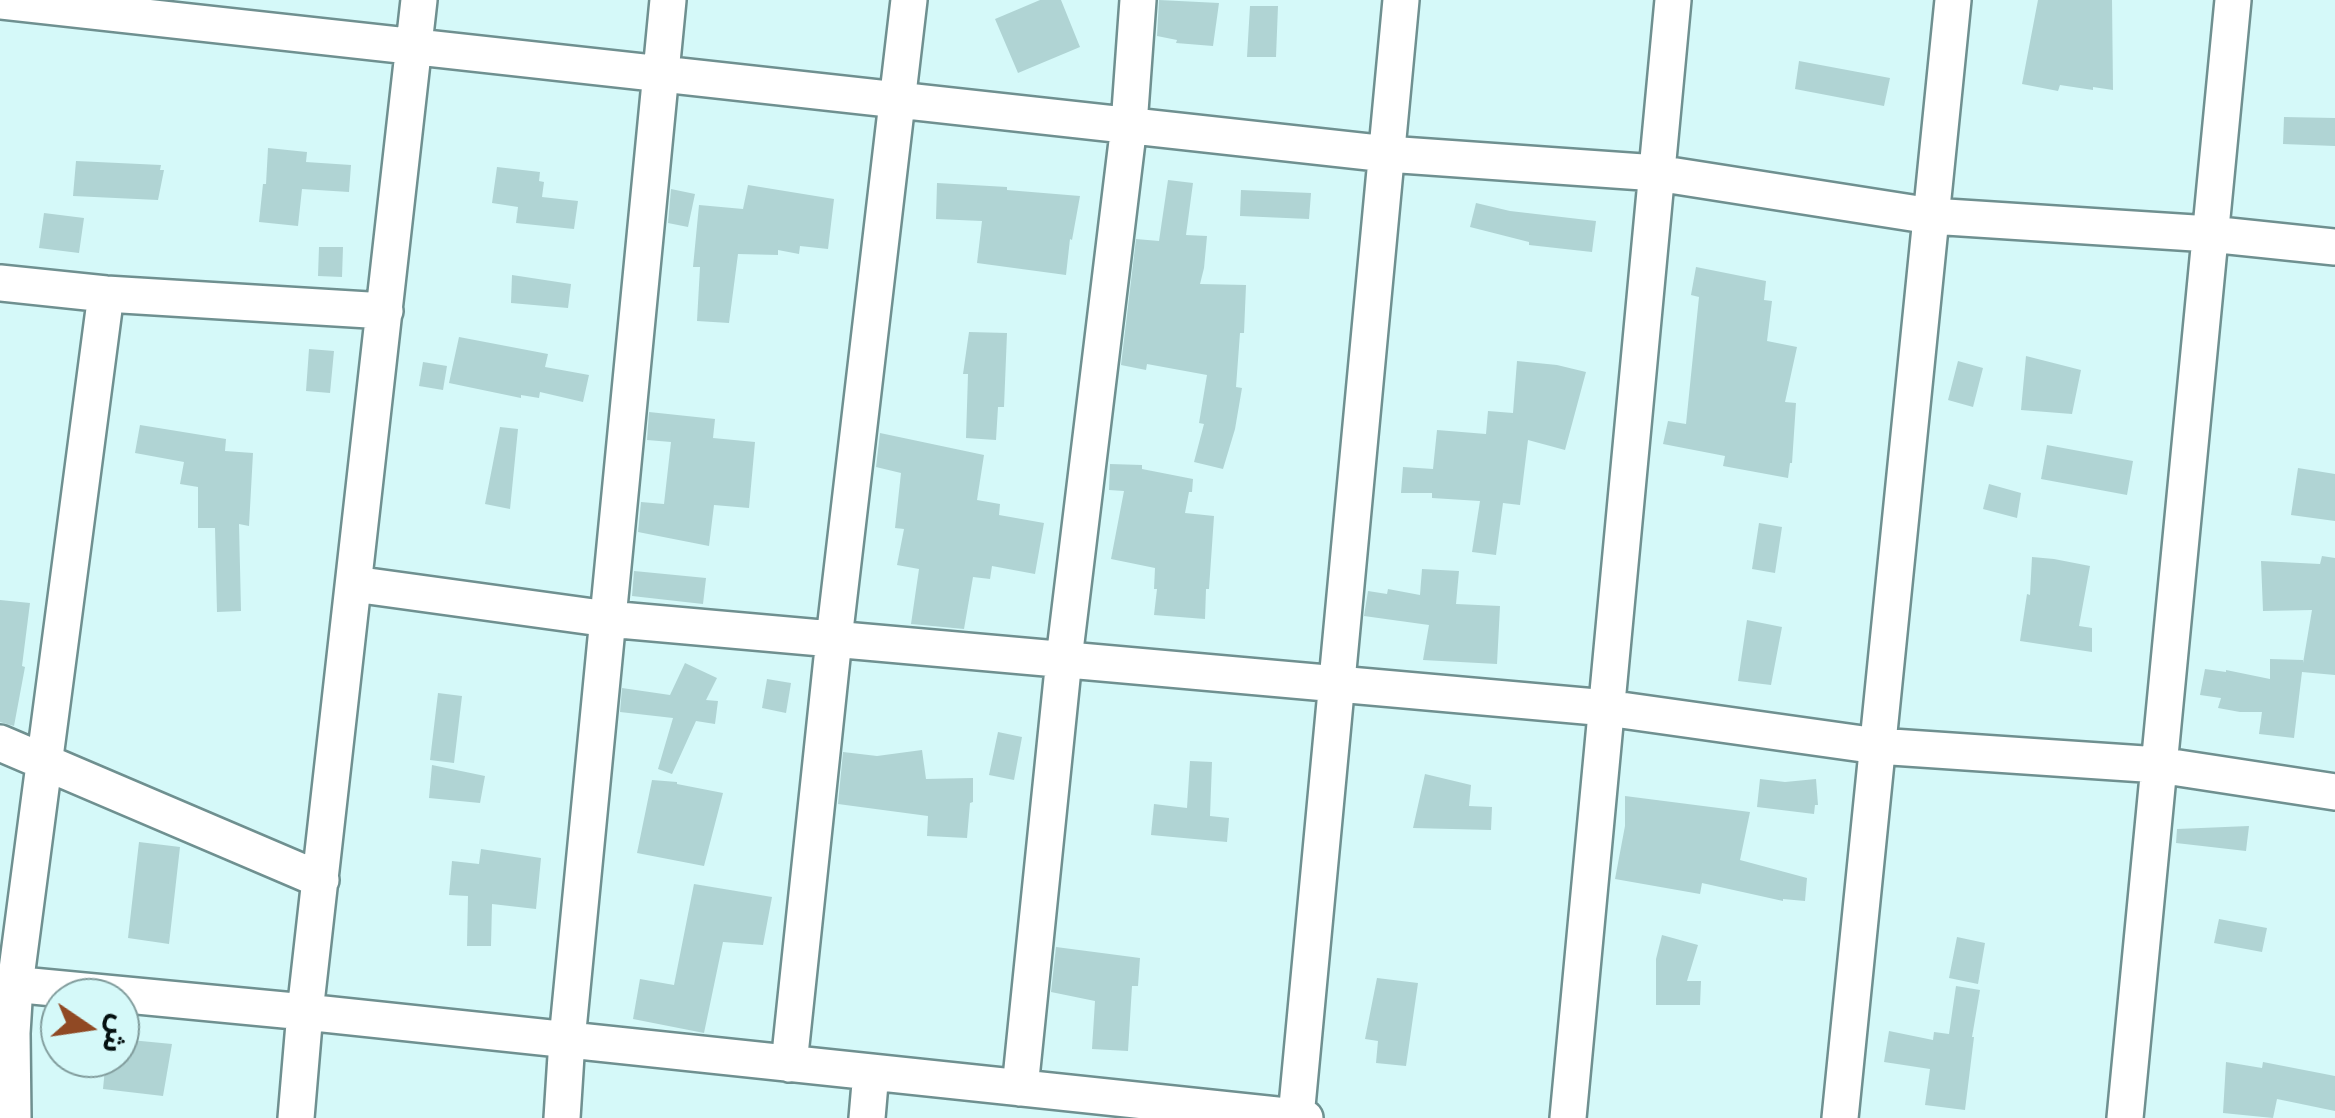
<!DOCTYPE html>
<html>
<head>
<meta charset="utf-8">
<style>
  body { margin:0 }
  #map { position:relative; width:2335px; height:1118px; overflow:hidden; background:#d5f9f9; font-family:Lato,"Noto Sans Arabic",sans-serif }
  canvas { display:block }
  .north { position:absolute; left:40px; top:978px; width:100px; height:100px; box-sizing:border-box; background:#d5f9f9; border:2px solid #819c9c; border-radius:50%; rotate:103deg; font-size:28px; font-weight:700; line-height:40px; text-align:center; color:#041010 }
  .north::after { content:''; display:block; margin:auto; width:35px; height:45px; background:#904924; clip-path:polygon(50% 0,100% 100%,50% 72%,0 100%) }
</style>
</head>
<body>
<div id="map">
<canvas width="2335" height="1118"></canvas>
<div class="north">ش</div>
</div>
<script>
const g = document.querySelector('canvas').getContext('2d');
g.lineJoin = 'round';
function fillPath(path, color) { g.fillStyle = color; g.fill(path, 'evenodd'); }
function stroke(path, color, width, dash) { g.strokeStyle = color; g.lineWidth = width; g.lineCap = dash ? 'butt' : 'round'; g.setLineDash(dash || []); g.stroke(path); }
const building = new Path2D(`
  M1040 0H1061L1080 47 1018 73 995 19Z
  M1159 0 1219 3 1213 46 1176 43 1177 40 1157 36Z
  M2038 0H2112L2113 90 2093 87V90L2060 85 2058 91 2022 84Z
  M1250 6H1278L1276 57H1247Z
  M1799 61 1890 78 1884 106 1795 89Z
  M2284 117 2335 118V146L2283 144Z
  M268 148 307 152 306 162 351 165 349 192 302 189 298 226 259 222 263 184H266Z
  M76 161 161 165 160 170H164L158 200 73 196Z
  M497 167 540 172 539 181 544 182 542 197 578 201 574 229 516 223 518 207 492 203Z
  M1168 180 1193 183 1186 235 1207 236 1204 268 1200 284 1246 285 1244 333H1240L1236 387 1242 388 1235 429 1223 469 1194 462 1204 424 1199 423 1207 375 1147 364 1146 370 1121 365 1136 239 1159 241Z
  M937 183 1007 187V190L1080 196 1072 240 1070 239 1066 275 977 263 982 221 936 219Z
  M748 185 834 199 828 249 800 246 799 254 778 250V255L738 254 729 323 697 321 700 267H693L699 205 743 209Z
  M671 189 695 194 688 227 668 223Z
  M1241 190 1311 193 1309 219 1240 216Z
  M1476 203 1510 211 1596 221 1592 252 1529 245V242L1470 227Z
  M44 213 84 218 79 253 39 248Z
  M319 247H343L342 277 318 276Z
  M1696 267 1766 281 1764 300 1772 301 1767 341 1797 347 1785 402 1796 403 1792 463H1790L1788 478 1723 466 1725 456 1663 444 1668 421 1686 424 1699 297 1691 295Z
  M512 275 571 284 568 308 511 303Z
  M969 332 1007 333 1004 407H998L996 440 966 438 968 374H963Z
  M459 337 548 354 545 367 589 375 583 402 540 392 539 398 521 395V398L449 383Z
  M309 349 334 351 330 393 306 391Z
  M2026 356 2081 370 2072 414 2021 410Z
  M1517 361 1557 365 1586 372 1565 450 1528 440 1520 505 1503 503 1496 555 1472 552 1480 501 1432 498V493H1401L1403 467 1433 469 1437 430 1486 434 1488 411 1513 413Z
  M1958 361 1983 368 1973 407 1948 400Z
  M423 362 447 366 443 390 419 386Z
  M649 412 715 419 713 438 755 442 749 508 714 505 709 546 638 532 641 502 664 504 671 442 647 440Z
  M140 425 226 439 225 451 253 453 249 526 239 524 241 611 217 612 215 528H198V487L180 484 184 462 135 453Z
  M500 427 518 429 510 509 485 504Z
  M880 433 984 455 977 500 1000 504 999 515 1044 523 1035 574 992 566 990 579 973 577 964 629 911 624 919 569 897 565 904 529 895 528 901 473 876 467Z
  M2047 445 2133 461 2127 495 2041 479Z
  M1110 464 1142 465V469L1193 479 1192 492H1189L1185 513 1214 516 1209 589H1206L1205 619 1154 615 1157 589H1154L1155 568 1111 559 1124 491 1109 490Z
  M2298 468 2335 474V521L2291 515Z
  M1989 484 2021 493 2017 518 1983 509Z
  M1759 523 1782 527 1775 573 1752 569Z
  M2322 556 2335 558V675L2302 672 2294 738 2259 734 2262 712H2240L2218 708 2221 698 2200 695 2205 669 2226 672V670L2270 679V659L2303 660V663L2312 610 2263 611 2261 561 2320 564Z
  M2032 557 2054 559 2090 566 2079 626 2092 628V652L2020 641 2027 594 2030 595Z
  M1422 569 1459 571 1456 604 1500 606 1497 664 1423 660 1429 625 1364 616 1368 591 1387 594 1388 589 1420 595Z
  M634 571 706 578 703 604 632 596Z
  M0 600 30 603 22 666 25 667 14 726 0 722Z
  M1747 620 1782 627 1771 685 1738 681Z
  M685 663 717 678 706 700 718 701 715 724 696 721 672 774 658 769 673 718 620 712 622 688 670 695Z
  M767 679 791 683 786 713 762 708Z
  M438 693 462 696 454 763 430 760Z
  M998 732 1022 737 1014 780 989 775Z
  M922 750 926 779 973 778V802L970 803 967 838 927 836 928 816 838 804 843 752 877 756Z
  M1190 761 1212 762 1210 816 1229 818 1227 842 1151 835 1154 804 1187 808Z
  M432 765 485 776 480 803 429 798Z
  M1425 774 1471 785 1469 806 1492 807 1491 830 1413 828Z
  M1760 779 1785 782 1816 779 1818 805H1815L1814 814 1757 807Z
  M652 780 677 782V784L723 793 704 866 637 853Z
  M1625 796 1750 812 1740 860 1807 878 1805 901 1783 899V901L1702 883 1700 894 1615 879 1625 826Z
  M2249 826 2246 851 2176 843 2177 829Z
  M139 842 180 847 169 944 128 938Z
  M481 849 541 858 536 909 492 904 491 946H467L468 896 449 895 452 861 479 864Z
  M694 884 772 897 763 945 723 942 704 1033 633 1019 640 979 674 985Z
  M2219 919 2267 928 2262 952 2214 943Z
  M1662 935 1698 945 1687 981H1701L1700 1005H1656V959Z
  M1957 937 1985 943 1978 984 1949 978Z
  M1056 947 1140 958 1138 986H1132L1128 1051 1092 1049 1095 1001 1051 992Z
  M1377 978 1418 983 1406 1066 1376 1063 1378 1041 1365 1039Z
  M1956 986 1980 990 1972 1037H1974L1965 1110 1925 1105 1930 1069 1884 1062 1889 1031 1933 1040 1934 1032 1949 1034Z
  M120 1039 172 1044 163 1096 103 1089 106 1058H120Z
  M2226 1062 2262 1068 2263 1062 2335 1076V1111L2277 1099 2273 1118 2223 1113Z`);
const street = new Path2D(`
  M0 1 1387 154 1657 173 1931 216 2210 234 2335 247
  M0 283 106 294 385 311
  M354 584 608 619 1607 708 1877 746 2159 765 2335 792
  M0 743 321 880
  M0 983 305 1012 1305 1118
  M789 1064 834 639 909 0
  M1020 1088 1064 659 1129 125 1138 0
  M1296 1117 1401 0
  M13 1118 12 1033 15 985 106 294
  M296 1118 305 1012 419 0
  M562 1118 567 1040 668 0
  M867 1118 871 1072
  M1568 1118 1673 0
  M1840 1118 1953 0
  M2125 1118 2233 0`);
fillPath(building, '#b0d4d4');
stroke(street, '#6f9090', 40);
stroke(street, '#fff', 35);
</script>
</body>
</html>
